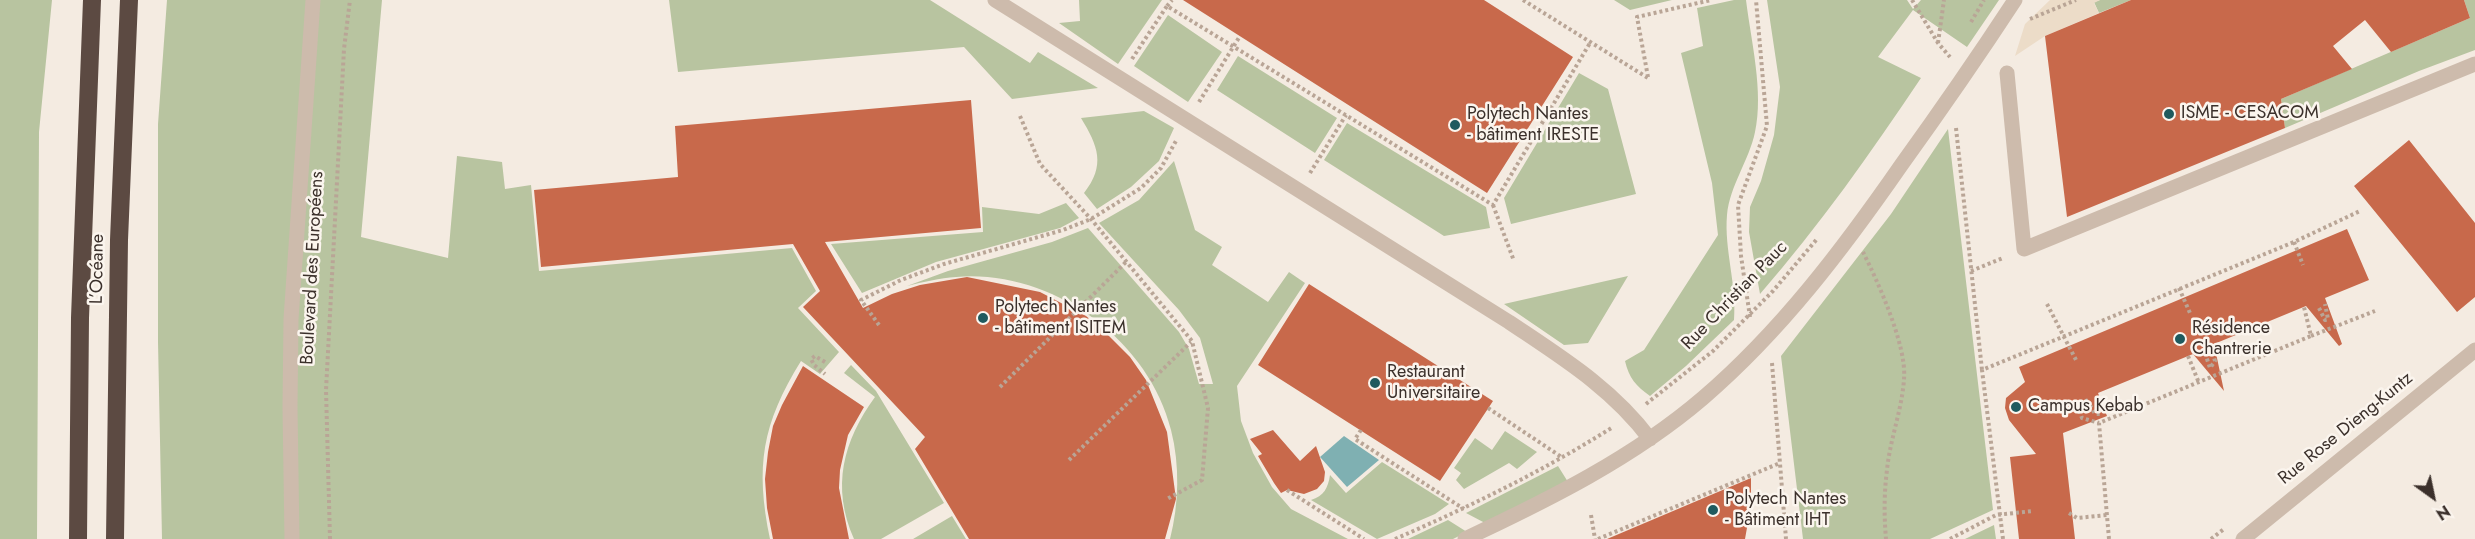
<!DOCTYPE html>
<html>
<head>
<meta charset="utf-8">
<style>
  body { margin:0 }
  #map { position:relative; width:2475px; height:539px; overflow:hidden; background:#f4ebe1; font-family:Jost,sans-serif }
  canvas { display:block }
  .north { position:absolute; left:2403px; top:467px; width:60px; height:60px; -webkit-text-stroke:4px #fbf5ee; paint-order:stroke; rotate:147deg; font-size:16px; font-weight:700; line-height:24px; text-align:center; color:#3b302b }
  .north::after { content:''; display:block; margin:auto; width:21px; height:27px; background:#3b302b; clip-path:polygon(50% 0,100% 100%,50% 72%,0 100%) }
</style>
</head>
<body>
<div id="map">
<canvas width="2475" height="539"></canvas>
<div class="north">N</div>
</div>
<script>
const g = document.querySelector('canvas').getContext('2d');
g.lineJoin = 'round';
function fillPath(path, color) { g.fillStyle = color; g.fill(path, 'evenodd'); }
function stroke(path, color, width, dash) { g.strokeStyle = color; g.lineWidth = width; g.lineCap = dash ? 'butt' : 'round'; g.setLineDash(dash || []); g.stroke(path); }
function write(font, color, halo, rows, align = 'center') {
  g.font = font + ' Jost,sans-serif'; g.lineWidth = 5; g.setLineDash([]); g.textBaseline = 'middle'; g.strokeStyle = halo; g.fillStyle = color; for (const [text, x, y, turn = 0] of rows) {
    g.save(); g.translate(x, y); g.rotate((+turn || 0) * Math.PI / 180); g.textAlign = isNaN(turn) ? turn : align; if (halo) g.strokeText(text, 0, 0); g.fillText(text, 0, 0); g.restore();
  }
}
const green = new Path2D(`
  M0 0H52L39 132 37 539H0Z
  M167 0H382L361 237 448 258 457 156 502 162 505 189 531 185 539 271 792 248 816 291 798 308 839 352 820 374 801 361C762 424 755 466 770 539H162L158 342V124Z
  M669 0H930L1030 63 1038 52 1098 88 1012 99 964 47 678 72Z
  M1079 0H1162L1118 64 1059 23 1080 21Z
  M1614 0H1672L1630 10Z
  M1734 0H1746C1751 41 1764 92 1755 132 1749 161 1730 185 1727 215 1724 250 1737 284 1734 320L1686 366 1650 396C1636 386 1629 378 1625 361L1644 350 1718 235 1712 183 1681 53 1703 46 1697 8Z
  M1767 0H1907L1913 9 1921 0H1999L1967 47 1913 10 1878 57 1921 78C1870 154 1820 225 1760 294L1749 232 1750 207 1761 181 1774 135 1780 87Z
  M2100 0H2131L2099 13 2094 2Z
  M2464 0H2475V50L2419 71 2285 128 2281 99 2470 18Z
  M1168 15 1222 52 1188 102 1134 66Z
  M1238 56 1337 118 1315 153 1217 90Z
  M1579 73 1608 89 1636 194 1511 224 1504 198Z
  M1144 111 1174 128 1159 161 1131 187 1097 209 1084 193C1106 165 1098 146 1081 118Z
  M1347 123 1486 207 1490 228 1444 236 1324 160Z
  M1948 129 1993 510 1930 539H1803L1781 356 1891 214Z
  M1174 161 1195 230 1222 247 1212 265 1268 302 1289 272 1305 283 1237 386 1241 421 1253 453 1272 487 1291 509 1348 539H1170C1179 504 1180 465 1171 430 1148 338 1050 269 956 277 940 278 923 282 907 286L948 271 1052 242 1088 228 1179 332 1189 349 1199 384H1213L1200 338 1179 310 1099 223 1139 200Z
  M1066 203 1079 218 1060 228 936 262 862 293 831 244 983 232 982 207 1039 214Z
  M1628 276 1588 343 1564 345 1504 304Z
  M851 365 876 391 944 503 881 539H854C831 487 843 441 875 397L844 373Z
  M1505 431 1537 452 1517 469 1509 463 1464 489 1456 480 1461 473 1454 468 1475 438 1492 450Z
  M1382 462 1449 504 1435 514 1377 539 1311 500C1324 496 1328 488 1330 475L1346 493Z
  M1558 466 1568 482 1485 523 1466 513Z
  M952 516 966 539H913Z
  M1448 520 1467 532 1453 539H1408Z
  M1994 525 1996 539H1965Z`);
const plaza = new Path2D(`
  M2050 0H2100L2094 3 2099 13 2045 36 2015 56 2025 24Z`);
const water = new Path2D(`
  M1344 436 1379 460 1347 487 1320 457Z`);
const building = new Path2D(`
  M1183 0H1484L1573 57 1487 193Z
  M2131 0H2464L2470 18 2391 52 2365 20 2333 46 2352 69 2281 99 2285 128 2067 217 2045 36Z
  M971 100 981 228 825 242 863 308 892 294 920 285 967 277 1040 292 1086 316 1105 332 1130 357 1146 380 1167 432 1176 499 1165 539H969L915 449 925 437 803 307 820 291 793 244 541 267 534 190 678 177 675 126Z
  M2409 140 2475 223V297L2457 312 2354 186Z
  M2347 229 2369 280 2325 298 2342 344 2339 346 2306 306 2214 344 2224 391 2193 354 2098 393 2107 416 2063 433 2075 539H2019L2010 457 2036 454 2009 420 2005 408 2006 398 2025 382 2019 367Z
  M1309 284 1493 401 1440 481 1258 365Z
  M803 366 864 407 848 435 840 470 839 488 849 539H773L767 508 765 479 768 452 773 426 782 405Z
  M1273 430 1300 461 1316 446 1325 472 1324 481 1317 489 1304 494 1287 490 1281 493 1274 483 1258 456 1262 454 1250 439Z
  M1751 478V505L1745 539H1607Z`);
const path = new Path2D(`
  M1523 0 1648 78
  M1912 0 1938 43 1950 57
  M1167 6 1172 0
  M2030 19 2076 0
  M1971 22 1984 0
  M1938 43 1944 0
  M1132 59 1167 6 1493 205 1590 43
  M1648 77 1637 17 1711 0
  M1199 102 1240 36
  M1020 116 1040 164 1091 219 1192 341 1208 408 1202 480 1167 499
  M1956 128 1982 370
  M1310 173 1346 115
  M1493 205 1514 261
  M2294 242 2303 265
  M1863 252C1878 282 1907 346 1904 379 1902 410 1890 439 1887 470 1884 493 1884 516 1886 539
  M1971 271 2003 258
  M2179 288 2190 313
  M2047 304 2076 360
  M2319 308 2325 320 2328 319 2325 304
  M1750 317 1741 256 1738 205 1767 126 1756 0
  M879 325 861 300 901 280 944 264 1063 230 1091 219 1141 188 1161 168 1177 139
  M2311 336 2375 311
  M2205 353 2210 368 2215 361 2212 351
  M2188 356 2199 383
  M825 362 815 356 811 359 814 365 825 374
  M1772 363 1786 539
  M1000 387 1127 261
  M2088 400 2077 405 2082 418 2099 423
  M1646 404 1713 351 1773 291 1817 239
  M2090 405 2095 414H2100L2102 408 2100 402
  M1488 408 1563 458
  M1361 430 1355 439 1464 509
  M1069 460 1191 342
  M1287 490 1364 539
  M2069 513 2077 518 2107 515
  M1591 515 1595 539
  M330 539 326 390 344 49 350 0
  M1395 539C1471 506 1543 471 1613 427
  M1598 539 1780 463
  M1950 539 1996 515 2033 511
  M2003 539 1982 370 2294 242 2360 211
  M2109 539 2099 423 2311 336 2304 307
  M2211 539 2224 529`);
const minor = new Path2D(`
  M995 0 1509 322C1561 357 1612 388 1650 439
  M2007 73 2024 249 2475 64
  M292 539 290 407 291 319 313 0
  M1465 539C1548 500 1633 458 1703 398 1781 331 1843 249 1902 164 1941 110 1979 55 2015 0
  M2243 539 2475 350`);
const highway = new Path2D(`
  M78 539 80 318 92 0
  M115 539 119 240 129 0`);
const markers = [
  [2169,114,6,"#1f5a5e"],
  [1455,125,6,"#1f5a5e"],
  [983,318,6,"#1f5a5e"],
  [2180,339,6,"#1f5a5e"],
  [1375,383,6,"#1f5a5e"],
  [2016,407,6,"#1f5a5e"],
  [1713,510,6,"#1f5a5e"]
];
const poiNames = [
  ["ISME - CESACOM",2181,114],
  ["Polytech Nantes",1467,115],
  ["- bâtiment IRESTE",1467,136],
  ["Polytech Nantes",995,308],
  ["- bâtiment ISITEM",995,329],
  ["Résidence",2192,329],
  ["Chantrerie",2192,350],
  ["Restaurant",1387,373],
  ["Universitaire",1387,394],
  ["Campus Kebab",2028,407],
  ["Polytech Nantes",1725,500],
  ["- Bâtiment IHT",1725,521]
];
const streetNames = [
  ["Boulevard des Européens",313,268,-87],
  ["L’Océane",98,269,-89],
  ["Rue Christian Pauc",1735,296,-46],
  ["Rue Rose Dieng-Kuntz",2346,429,-39]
];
fillPath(green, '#b8c4a0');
fillPath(plaza, '#ecdcc8');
fillPath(water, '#7fb0b2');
fillPath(building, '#c8694b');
stroke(path, '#b9a596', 4, [3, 3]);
stroke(minor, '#cdbbac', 15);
stroke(highway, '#5c4a42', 18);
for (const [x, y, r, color] of markers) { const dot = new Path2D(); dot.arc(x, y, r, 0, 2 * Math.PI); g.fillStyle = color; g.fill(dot); stroke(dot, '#fbf5ee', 2); }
write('18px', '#3b302b', '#fbf5ee', poiNames, 'left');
write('18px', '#3b302b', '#fbf5ee', streetNames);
</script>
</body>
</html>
